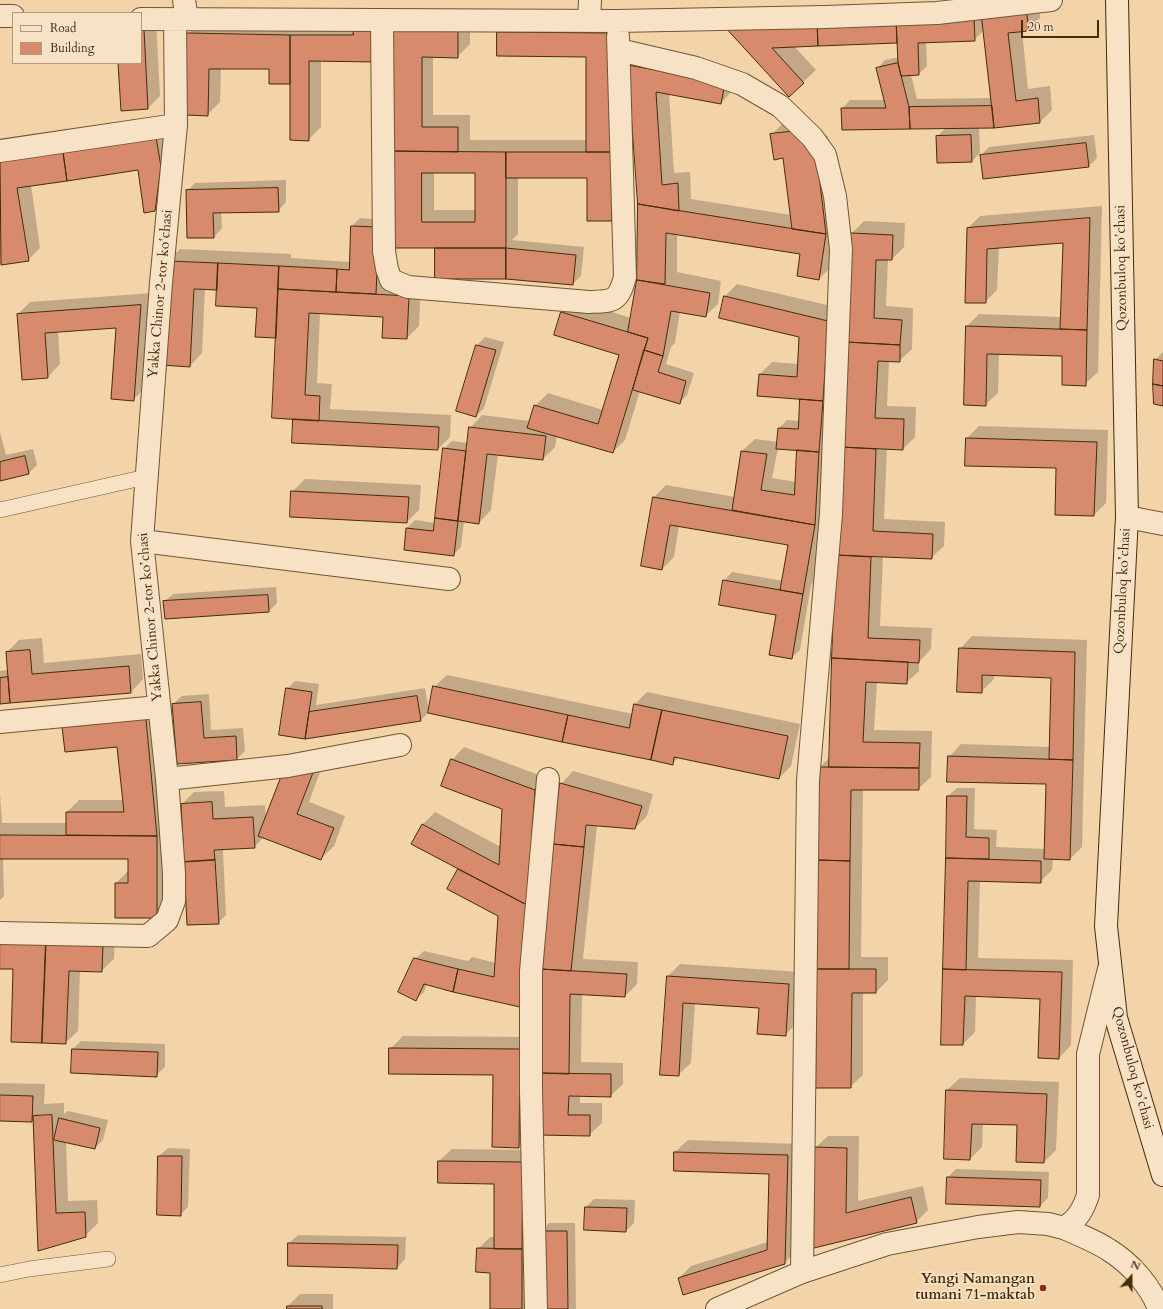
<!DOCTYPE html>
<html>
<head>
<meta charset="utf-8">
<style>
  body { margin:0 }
  #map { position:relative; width:1163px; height:1309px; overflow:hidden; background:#f3d3a8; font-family:Cardo,serif }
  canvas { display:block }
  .legend { position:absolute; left:12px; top:12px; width:130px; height:52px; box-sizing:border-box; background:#f7e2c6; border:1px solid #af997c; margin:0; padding:5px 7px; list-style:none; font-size:12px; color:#432c0c }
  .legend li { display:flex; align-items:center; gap:8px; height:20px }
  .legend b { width:20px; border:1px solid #af997c }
  .north { position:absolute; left:1111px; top:1257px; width:40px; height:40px; -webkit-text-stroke:3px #f7e2c6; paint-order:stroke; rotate:21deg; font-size:11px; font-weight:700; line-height:16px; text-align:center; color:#432c0c }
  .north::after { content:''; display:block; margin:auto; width:14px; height:18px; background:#432c0c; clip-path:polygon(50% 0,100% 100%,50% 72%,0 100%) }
  .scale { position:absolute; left:1021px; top:20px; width:78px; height:18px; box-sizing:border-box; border:2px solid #432c0c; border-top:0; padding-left:5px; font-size:12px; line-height:14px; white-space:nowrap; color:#432c0c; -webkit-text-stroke:3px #f7e2c6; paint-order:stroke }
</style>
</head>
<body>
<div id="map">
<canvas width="1163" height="1309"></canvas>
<ul class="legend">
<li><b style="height:5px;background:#f7e2c6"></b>Road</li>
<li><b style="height:11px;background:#d88a6d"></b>Building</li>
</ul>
<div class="north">N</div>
<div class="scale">20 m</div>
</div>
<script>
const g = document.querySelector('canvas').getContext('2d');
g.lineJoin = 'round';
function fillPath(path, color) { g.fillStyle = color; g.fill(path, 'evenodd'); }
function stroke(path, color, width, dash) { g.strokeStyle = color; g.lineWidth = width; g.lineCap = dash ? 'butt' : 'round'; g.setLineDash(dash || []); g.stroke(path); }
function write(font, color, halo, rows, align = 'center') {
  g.font = font + ' Cardo,serif'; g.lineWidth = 3.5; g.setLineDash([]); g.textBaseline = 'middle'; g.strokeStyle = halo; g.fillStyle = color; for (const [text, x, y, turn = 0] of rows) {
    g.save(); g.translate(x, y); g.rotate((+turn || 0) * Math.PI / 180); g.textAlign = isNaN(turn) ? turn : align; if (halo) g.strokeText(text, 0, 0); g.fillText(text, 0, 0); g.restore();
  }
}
const shadow = new Path2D(`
  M1039 0 1040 18 1028 30 1022 31 1028 89 1050 86 1052 110 1040 122 979 127 980 153 972 161 938 162 937 136 946 128 842 109 850 100H886L877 69 885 60 899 57 898 42 794 46 816 70 789 95 726 26ZM984 30 992 98 917 99 911 75 919 74 927 66 926 42 974 40Z
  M470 14V44L457 57 433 56V115H470V140H587V56L498 33 510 20 624 21V208L612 220 588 177H518V234L512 240 584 247 581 276 573 284 437 247H392L391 26ZM434 172H476V210H434Z
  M389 16 321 61V127L308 140 291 83 270 68H221L220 102 208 114 188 34 200 21Z
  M156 17 160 96 148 108 119 63H141V18Z
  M641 54 733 90 721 103 669 93 674 173 690 172 691 199 791 215 784 157 771 135 784 122 809 119 828 137 838 221 831 267 819 279 801 253 677 233V272L721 281 718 304 705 316 680 311 675 343 671 347 666 364 694 373 687 395 679 403 640 391 625 440 613 452 557 436 555 447 543 459 498 454 491 510 479 523 464 521 461 547 453 555 407 528 415 520 435 523 444 449 452 441 468 443 470 428 482 415 530 421 535 406 548 393 603 410 620 354 561 313 574 300 631 318 638 280 639 204 629 66Z
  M168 126 167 197 155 210 139 169 31 185 40 248 28 260 0 264V151Z
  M1094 135 1097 158 1089 166 981 155 989 147Z
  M286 180V202L278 211 221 212 222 228 214 237 187 191 195 183Z
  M1102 206 1098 372 1085 384 1063 355 999 353 998 393 985 405 966 327 979 314 1061 317 1064 242 999 247 997 290 985 302 968 228 980 216Z
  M360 218 387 220 384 282 421 284 419 326 407 338 384 316 320 313 317 383 332 384 330 409 451 415 450 437 438 449 295 418 277 337 258 307 218 289 205 288 202 353 190 366 168 261 180 249 291 254V258L350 262 352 226Z
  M864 221 905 223 904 247 892 259H888L886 306 913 308 912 349 899 361H889L887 406 916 407 915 437 903 449 887 448 884 519 945 522 944 546 931 558 883 556 880 626 932 628 931 649 919 662V671L906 683 877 682 874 730 932 731 931 777 918 789H863L861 957H888V980L876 992H863V1075L850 1087 820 767 830 757 852 233Z
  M737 284 840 308 815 580 811 585 800 650 791 658 777 614 724 581 732 572 783 581 789 544 679 525 674 557 662 569 654 497 666 485 735 497 742 451 755 439 778 442 779 428 787 420 800 421 801 400 760 374 772 362 798 364 800 336 725 296ZM778 448 798 451 796 482 772 478Z
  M153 293 145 388 133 400 117 327 58 331 60 364 48 377 22 379 18 314 30 302Z
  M485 337 504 342 484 408 476 416 457 410 477 345Z
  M1163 352V405L1155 360Z
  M979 426 1108 430 1106 503 1094 515 1057 467 967 438Z
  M0 432 6 455 33 449 37 465 29 473 0 480Z
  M305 479 421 485 419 510 407 522 292 492Z
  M276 587 277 603 269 611 164 602 173 594Z
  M972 636 1087 640 1082 847 1070 859 1053 858 1052 870 1040 882 980 880 978 958 1073 960 1071 1045 1059 1058 1041 998 976 996 975 1032 963 1044H942L948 796 957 788H975L974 829 997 830 996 847 1045 849 1047 783 949 757 961 744 1050 747 1052 677 994 675V679L981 692 960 649Z
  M42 638 44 663 141 654 143 679 131 692 0 703V671L8 670 7 652 19 640Z
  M447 675 633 714 635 704 647 692 800 724 791 766 779 778 679 757 672 764 429 712 421 720 305 738 287 689 295 681 319 684 316 705 425 688 429 712 434 687Z
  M209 694 211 730 243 728 245 751 237 759 178 763 173 704 182 696Z
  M158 707 169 905 157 917 116 883 128 871 129 858H3L4 896 0 900V794L2 823H67V812L79 800H124L118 746Z
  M464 747 547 778 532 994 427 984 424 992 415 1000V959L424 951 468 961 472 957 496 963 499 915 449 888 459 869 422 825 435 812 501 847 503 808 452 760Z
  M325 758 309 802 345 816 334 846 321 859 264 837 254 847 225 849 223 851 226 915 218 923 182 804 194 792 224 791 225 807 265 805 266 819Z
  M573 771 653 794 647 816 635 828 597 825 583 959 638 962 637 984 625 996 582 994 581 1062 623 1063V1084L610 1096H580V1103H602V1123L589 1135 539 1134 561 784Z
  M115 932 114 959 101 971H80L78 1031 65 1043 14 969 0 968Z
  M680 964 801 972 798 1022 785 1035 760 1007 695 1002 691 1063 678 1075 668 976Z
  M403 1036 532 1037 531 1134 519 1147 494 1074 390 1049Z
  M81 1041 165 1044V1067L156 1075 73 1049Z
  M960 1078 1059 1082 1056 1150 1044 1162 1017 1161 1018 1125 983 1123 982 1147 970 1159 947 1090Z
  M0 1083 45 1084 44 1104 64 1103V1114L68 1111 108 1120 103 1140 95 1148 66 1142 68 1201 97 1200 98 1223 85 1236 39 1249 33 1120 32 1121 0 1120Z
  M828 1136H859L858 1201 923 1186 928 1210 916 1222 815 1247V1148Z
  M688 1140 800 1144 797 1251 784 1263 679 1278 691 1266 768 1242 770 1173 675 1152Z
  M168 1148 190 1149 188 1207 180 1215 159 1156Z
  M452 1149 535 1150 533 1309H491V1272L478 1249 490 1237H495V1183L439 1161Z
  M956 1169 1049 1172 1048 1198 1040 1206 948 1177Z
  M594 1199 635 1200 634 1223 626 1231 586 1207Z
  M549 1223H575L576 1309H542L541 1232Z
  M298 1235 406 1237 405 1259 397 1268 289 1243Z
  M300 1294H333V1309H288V1306Z`);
const building = new Path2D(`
  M1026 7 1029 31 1008 33 1016 101 1038 98 1040 123 994 128 981 13Z
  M974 16 975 41 918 43 919 75 901 76 898 63 896 19Z
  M896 19 897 43 818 46 817 22Z
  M817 22 818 46 772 48 804 83 789 97 724 26Z
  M390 26H458V58L422 57V127H458V152L390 151Z
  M353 28H377V62L309 61V141L290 140V35H353Z
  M141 29H144L148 109 121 111 118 63H141Z
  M497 32 612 33V152H586V57L497 56Z
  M187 33 290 35V84H269V69H209L208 116 186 115Z
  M898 63 909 107 910 129 842 130 841 108H886L876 68Z
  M628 65 725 83 721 104 656 92 662 185 678 183 679 211 638 204Z
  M992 106 994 128 910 129 909 107Z
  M797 131 816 149 826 234 792 229 783 158 774 160 770 134Z
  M971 135 972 162 937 163 936 136Z
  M156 137 161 167 155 211 144 213 138 170 67 181 63 152Z
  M1086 143 1089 167 983 179 980 155Z
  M390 151 506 152V248H391ZM422 173H475V222H422Z
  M63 152 67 181 17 188 29 261 1 265 0 161Z
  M506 152H612V221H587V178H506Z
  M278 188 279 212 213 213 214 238H187L186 190Z
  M638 204 826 234 819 280 797 276 800 254 666 233 665 284 637 280Z
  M1090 218 1087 330 1060 329 1063 243 987 249 986 303H965L967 228Z
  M351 226 379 227 376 294 336 292 337 269 349 270Z
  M851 233 893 235 892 260H876L874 318 902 320 900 345 846 342Z
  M435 248H506V279H435Z
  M506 248 576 255 573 285 506 279Z
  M167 261 218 263 217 290 194 289 190 367 162 365Z
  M218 263 279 266 276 338 255 337 257 308 216 306Z
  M279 266 337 269 336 292 278 289Z
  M637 280 710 293 706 317 671 311 663 356 644 350 648 338 628 332Z
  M278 289 409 296 407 339 382 338 383 317 309 313 305 395 320 396 319 421 272 418Z
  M724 296 828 321 823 401 757 396 759 374 797 377 799 337 719 318Z
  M141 305 134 401 111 399 116 328 45 333 48 378 22 380 17 314Z
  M561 312 648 338 613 453 527 428 534 405 598 424 619 355 554 335Z
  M966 326 1087 330 1086 386 1062 385V356L987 354 986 406 964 405Z
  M846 342 900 345V362L878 361 875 418 904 419 903 450 841 447Z
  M476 345 496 350 476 417 456 411Z
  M644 350 663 356 658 372 686 381 680 404 633 390Z
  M1154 359 1163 361V386L1153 384Z
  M1153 384 1163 386V406L1154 404Z
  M800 399 823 401 819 452 776 449 778 428 798 429Z
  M293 419 439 427 438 450 292 443Z
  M469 427 546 436 543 460 487 454 479 524 458 521Z
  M966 438 1097 442 1094 516 1055 515 1056 468 965 466Z
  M841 447 876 449 873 531 933 534 932 559 836 555Z
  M443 448 466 451 458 521 435 518Z
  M797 450 819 452 815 525 732 510 741 451 767 454 761 490 794 495Z
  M25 456 29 474 0 481V462Z
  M291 491 409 497 407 523 290 517Z
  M653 497 815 525 803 594 780 590 788 545 670 525 662 570 641 566Z
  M435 518 458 521 454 556 404 550 406 528 433 531Z
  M836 555 871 557 868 638 920 640 919 663 832 658Z
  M723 580 803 594 792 659 769 655 776 615 719 605Z
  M268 595 269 612 165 619 163 601Z
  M959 648 1075 652 1073 760 1049 759 1051 678 982 675V693L957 692Z
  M30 650 32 674 129 666 131 693 10 703 6 652Z
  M832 658 908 662 907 684 866 682 863 742 920 743 919 768 829 767Z
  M8 677 10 703 0 704V678Z
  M433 686 568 715 562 742 428 713Z
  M286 688 312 692 305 739 279 735Z
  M417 696 421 721 305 739 309 712Z
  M201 702 204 738 236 736 237 760 177 764 172 704Z
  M634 704 662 710 651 760 562 742 568 715 629 728Z
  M662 710 788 736 779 779 674 757 673 765 651 760Z
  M146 719 157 836 66 835V812H124L117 747 65 752 62 727Z
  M948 756 1073 760 1070 860 1044 859 1046 784 947 782Z
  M451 759 535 790 527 905 411 844 422 824 499 865 502 809 441 786Z
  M819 767 919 768V790H851L850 861 818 860Z
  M314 770 297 814 334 828 321 860 258 836 282 774Z
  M560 783 642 806 635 829 586 825 584 847 553 844Z
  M947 796H967L966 837 989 838V859L946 858Z
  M212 802 213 819 253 817 255 848 214 850 215 860 184 862 181 804Z
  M0 835 157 836V918H115V883H128V859H0Z
  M553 844 584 847 571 971 541 969Z
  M946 858 1041 861V883L968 881 966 970 943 969Z
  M215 860 219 924 187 925 184 862Z
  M818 860 850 861 849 969H817Z
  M458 869 527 905 520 1007 453 992 458 969 494 977 498 916 447 889Z
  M0 940 46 942 42 1043 11 1042 13 969H0Z
  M46 942 103 944 102 972 69 971 66 1044 42 1043Z
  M414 958 458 969 453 992 424 984 416 1001 398 992Z
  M541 969 627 974 625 997 570 994 569 1074 539 1073Z
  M817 969H876V993H852L851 1088H816Z
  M943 969 1062 972 1059 1059 1038 1058 1040 999 965 996 963 1045H941Z
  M667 976 789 984 786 1036 757 1034 759 1008 683 1003 679 1076 660 1075Z
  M389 1048 520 1049 519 1148 492 1147 493 1075 389 1074Z
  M72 1049 158 1052 157 1077 71 1073Z
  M539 1073 611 1074V1097L569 1096 568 1115H590V1136L538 1135Z
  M946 1090 1047 1094 1044 1163 1016 1162 1017 1125 972 1124 970 1160 944 1159Z
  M0 1095 33 1096 32 1122 0 1121Z
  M52 1115 56 1213 85 1212 86 1237 38 1251 33 1116Z
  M59 1118 100 1128 95 1149 54 1140Z
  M814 1147 847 1148 846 1213 911 1197 917 1223 814 1248Z
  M674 1152 788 1155 785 1264 683 1295 678 1278 767 1250 769 1174 674 1171Z
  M158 1156H182L181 1216 157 1215Z
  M438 1161 523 1162 522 1249H494V1184L438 1183Z
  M947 1177 1041 1180 1040 1207 946 1204Z
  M585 1207 627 1208 626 1232 584 1230Z
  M540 1231H567L568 1309H541Z
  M288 1243 398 1245 397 1269 288 1266Z
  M477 1248 522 1249V1309H490V1273L476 1272Z
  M287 1306H322V1309H287Z`);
const service = new Path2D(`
  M0 510 146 477
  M0 1275 29 1269 108 1259`);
const minor = new Path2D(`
  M184 0 187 19
  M0 16H13
  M141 19 616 21 825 17 937 13 1051 0
  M382 20 384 251 387 269 391 280 408 287 589 302C614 301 618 302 625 277L618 36
  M589 21 590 0
  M619 50 696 68 742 84 780 106 812 137 825 155 835 196 841 249 831 514 808 780 802 1272
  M0 151 176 125
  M1127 517 1163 524
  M142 541 449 579
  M0 722 158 707
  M167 779 288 766 400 745
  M0 933 148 936 167 920 174 901V873L167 779 142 541 161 283 176 125 175 19
  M1064 1228C1079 1235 1096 1241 1109 1250 1130 1263 1151 1286 1159 1309
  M536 1309 531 1091V971L548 779
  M717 1309 802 1272 887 1244 978 1227 1018 1222 1048 1224 1064 1228C1078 1219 1083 1210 1088 1195V1054L1109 969`);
const secondary = new Path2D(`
  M1117 0 1127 517 1106 926 1116 1018 1163 1175`);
const markers = [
  [1043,1288,4,"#8f2418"]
];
const streetNames = [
  ["Qozonbuloq koʻchasi",1122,268,-91],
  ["Yakka Chinor 2-tor koʻchasi",161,294,-85],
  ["Qozonbuloq koʻchasi",1123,591,-87],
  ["Yakka Chinor 2-tor koʻchasi",151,617,-95],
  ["Qozonbuloq koʻchasi",1132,1068,75]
];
const poiNames = [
  ["Yangi Namangan",1035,1280],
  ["tumani 71-maktab",1035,1296]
];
fillPath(shadow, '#0003');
fillPath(building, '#d88a6d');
stroke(building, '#432c0c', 1);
stroke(service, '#6f5633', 16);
stroke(minor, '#6f5633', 24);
stroke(secondary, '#432c0c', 24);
stroke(service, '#f7e2c6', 15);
stroke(minor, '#f7e2c6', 22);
stroke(secondary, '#f7e2c6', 22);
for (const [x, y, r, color] of markers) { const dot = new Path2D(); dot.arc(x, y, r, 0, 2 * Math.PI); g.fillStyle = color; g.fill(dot); stroke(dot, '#f7e2c6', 1.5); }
write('14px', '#432c0c', '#f7e2c6', streetNames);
write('bold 14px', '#432c0c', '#f7e2c6', poiNames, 'right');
</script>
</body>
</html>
